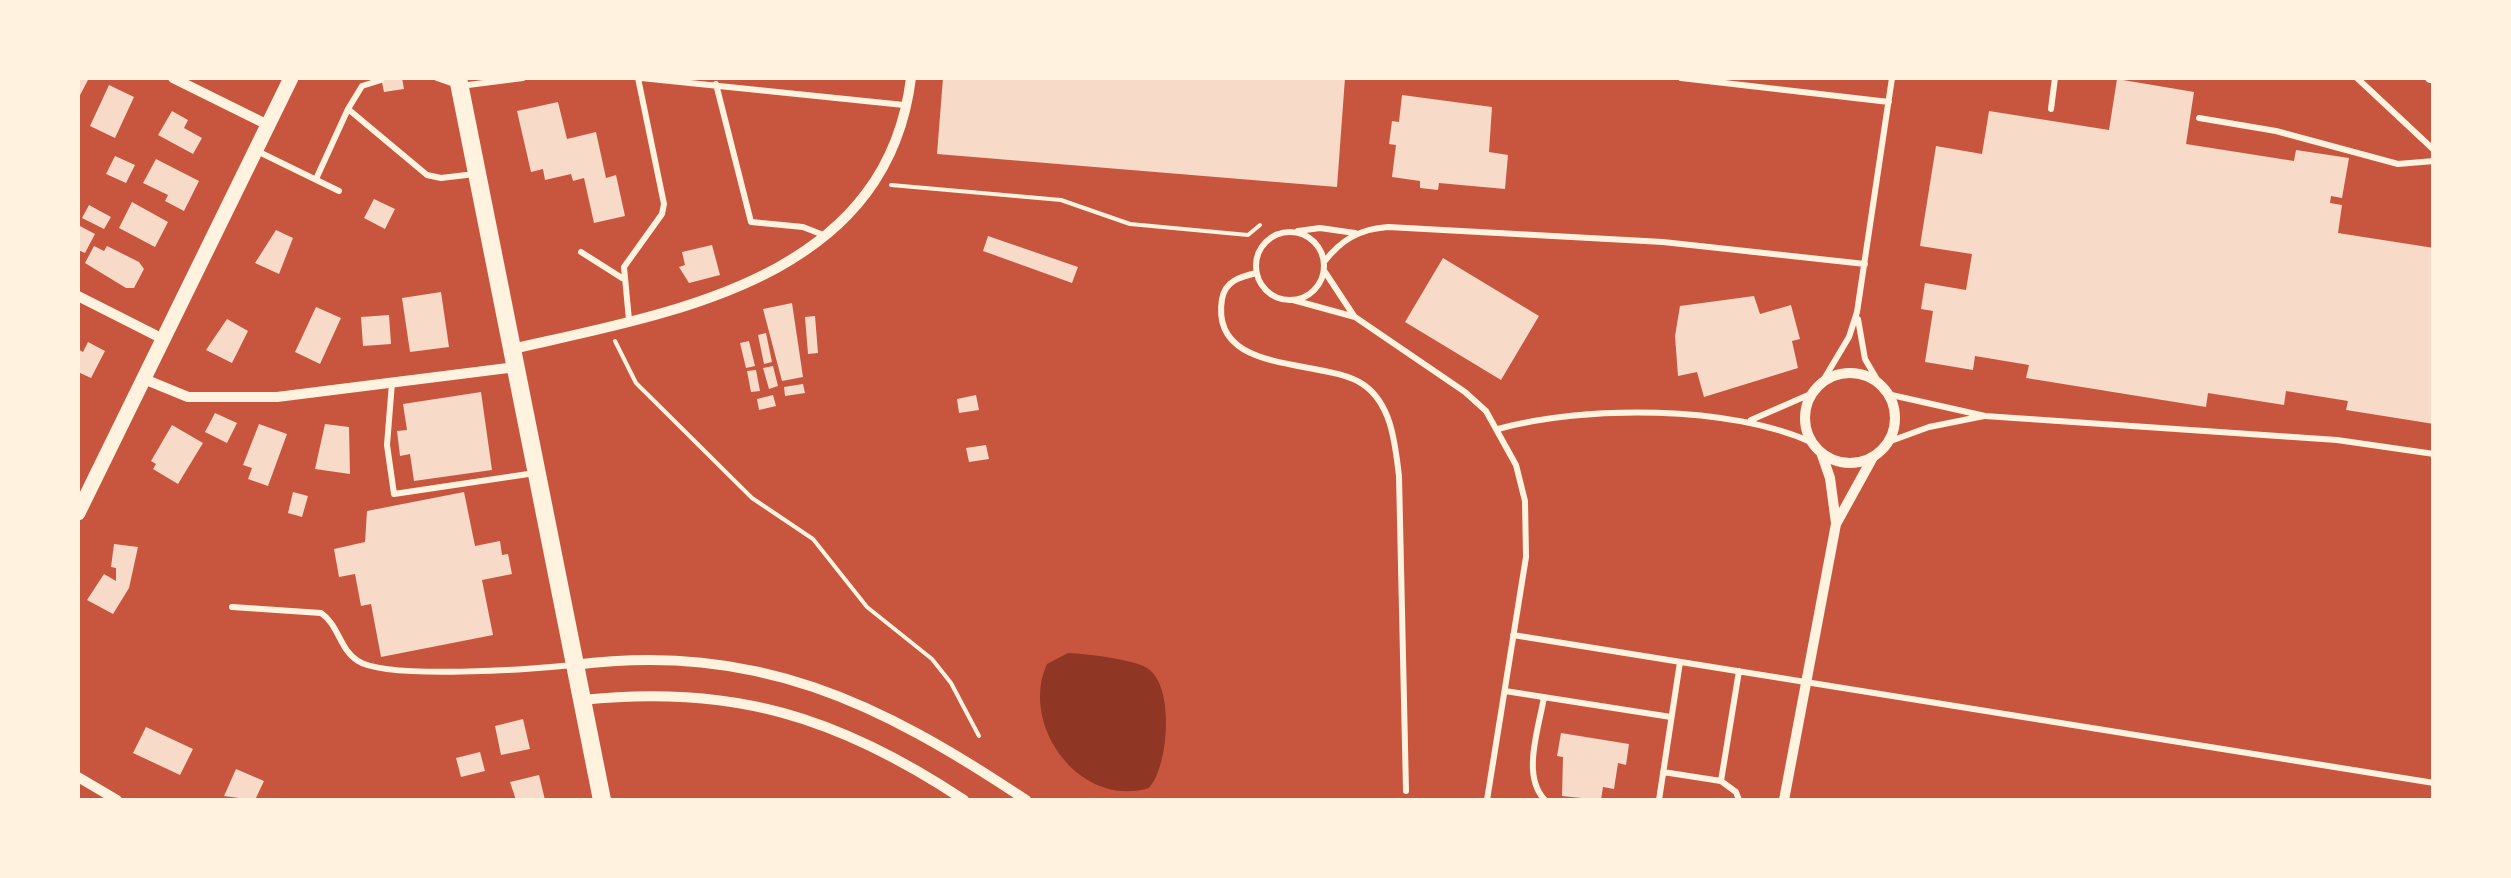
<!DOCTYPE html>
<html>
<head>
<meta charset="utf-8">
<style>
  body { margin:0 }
  #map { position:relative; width:2511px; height:878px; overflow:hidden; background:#c8553d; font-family:"Exo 2",sans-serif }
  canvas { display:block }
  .frame { position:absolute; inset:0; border:80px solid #fff3e0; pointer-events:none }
</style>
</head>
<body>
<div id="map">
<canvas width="2511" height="878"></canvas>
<div class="frame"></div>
</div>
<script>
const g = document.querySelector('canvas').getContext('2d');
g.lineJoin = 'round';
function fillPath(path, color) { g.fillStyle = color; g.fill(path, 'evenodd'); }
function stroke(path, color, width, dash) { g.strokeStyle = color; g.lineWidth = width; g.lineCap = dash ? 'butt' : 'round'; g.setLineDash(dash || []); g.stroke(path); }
const water = new Path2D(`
  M1068 653C1086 654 1132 659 1147 668 1175 684 1169 767 1149 788 1080 809 1019 725 1047 664Z`);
const building = new Path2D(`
  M78 78H89L78 99Z
  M381 78H402L404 89 384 92Z
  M943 78H1345L1337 187 937 154Z
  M2117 79 2194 92 2186 144 2294 161 2296 150 2349 158 2342 198 2331 196 2330 203 2342 205 2338 233 2434 248V424L2346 410 2348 401 2286 391 2284 405 2208 393 2206 407 2026 378 2029 365 1975 356 1973 370 1925 362 1933 311 1921 309 1925 283 1966 290 1972 254 1920 246 1936 146 1982 154 1989 111 2109 130Z
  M109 85 134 97 115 138 90 126Z
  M1402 95 1492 107 1489 152 1508 155 1505 189 1439 183 1438 190 1420 188V181L1392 177 1396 145 1389 144 1392 121 1399 122Z
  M558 102 567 139 596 132 606 178 616 175 625 216 594 223 584 178 573 181 571 174 545 180 543 169 531 172 517 111Z
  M172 111 188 120 184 128 202 138 193 154 158 135Z
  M115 156 135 165 126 183 106 174Z
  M156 159 199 181 184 211 165 201 168 195 143 183Z
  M374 199 395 209 385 229 364 218Z
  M132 202 168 222 155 247 119 228Z
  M89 205 111 217 104 229 82 218Z
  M78 225 95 234 85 253 78 250Z
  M276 230 293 238 279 274 255 263Z
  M988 236 1078 267 1072 283 983 251Z
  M712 245 720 275 689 283 679 267 685 265 682 252Z
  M94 246 104 251 107 246 139 262 144 269 134 288H126L85 263Z
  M1443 258 1539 316 1501 380 1405 322Z
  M441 292 449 347 410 352 402 298Z
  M1754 296 1760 314 1791 305 1800 339 1792 341 1798 368 1704 397 1697 372 1678 376 1675 336 1680 306Z
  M792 303 803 377 782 381 763 309Z
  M316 307 341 318 320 364 295 352Z
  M389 315 391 344 363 346 361 317Z
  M815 316 818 353 808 354 805 317Z
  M227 319 248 331 232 363 206 350Z
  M766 333 772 362 764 364 758 335Z
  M749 341 755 366 746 368 740 343Z
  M88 342 105 351 91 378 78 372V349L83 352Z
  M773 366 778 386 769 389 763 368Z
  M756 370 760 391 751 392 747 371Z
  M803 384 805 393 785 396 784 387Z
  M481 392 492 470 414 481 410 454 400 456 397 431 407 430 403 404Z
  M773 395 776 406 759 410 757 399Z
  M976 395 979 410 959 413 957 399Z
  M215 413 237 423 227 443 205 432Z
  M259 424 287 434 268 486 248 479 252 468 243 465Z
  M325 424 349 427 350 474 315 469Z
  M172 425 203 443 178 484 153 469 156 464 151 461Z
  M986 445 989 459 969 462 966 448Z
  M293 492 308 496 302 517 288 513Z
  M464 492 475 546 500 541 502 555 508 554 512 574 482 580 493 635 381 657 371 604 361 606 355 574 339 577 334 549 365 542 367 511Z
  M114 544 138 547 129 588 113 614 87 600 104 574 116 581V568L111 567Z
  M523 719 530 749 501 755 495 726Z
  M146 727 193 749 180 775 133 753Z
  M1561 733 1629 744 1626 765 1618 763 1614 789 1603 787 1601 800 1562 796 1563 757 1557 756Z
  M480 752 485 771 461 777 456 758Z
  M236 769 264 781 255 800 224 796Z
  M539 775 545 800H516L510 782Z`);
const path = new Path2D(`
  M891 185 1061 200 1130 224 1248 235 1260 225
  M615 341 636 383 752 498 813 539 867 607 932 659 951 683 979 736`);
const service = new Path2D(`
  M437 78 460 86 523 78
  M641 78 904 105
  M1681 78 1889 102
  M2357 78 2434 150
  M716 84 751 222 803 227 826 236
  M348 109 362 86 381 80
  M2051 109 2055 78
  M2199 118 2276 131 2398 164 2434 161
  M257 151 339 191
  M316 179 348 109 427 175 441 178 475 174
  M1298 231 1320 228 1355 233
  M1256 266a34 34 0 1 1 68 0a34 34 0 1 1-68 0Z
  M581 252 622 278
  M1324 262C1341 240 1359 229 1388 227L1663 242 1865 264
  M1325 272 1354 316
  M1256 273C1240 277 1225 281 1222 299 1209 377 1325 357 1364 385 1392 405 1395 444 1399 476L1406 791
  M1293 300 1355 317 1465 392 1486 411 1516 465 1525 501 1526 557 1487 800
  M1858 319 1865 359 1879 383
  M629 320 624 267 662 214 664 204 638 78
  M392 383 387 445 394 494 535 473
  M1821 384 1849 337 1857 312 1892 78
  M1887 394 1985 416 2337 440 2434 454
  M1751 420 1813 393
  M1498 429C1583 405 1732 405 1813 443
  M1888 442 1929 427 1984 416
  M232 607 321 613C339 625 339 649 358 661 387 680 534 669 573 665
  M1513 635 2434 783
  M1505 691 1671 717
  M1544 697C1539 728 1521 776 1545 800
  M1663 772 1721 781 1739 671
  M1721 781 1736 792 1739 800
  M1659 800 1680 662`);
const minor = new Path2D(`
  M173 78 268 125
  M2430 78H2434
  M78 296 163 339
  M512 349C675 312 886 279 911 78
  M1805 418a45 45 0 1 1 90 0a45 45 0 1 1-90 0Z
  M144 379 188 397H277L516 367
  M1821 452 1830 478 1836 523
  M574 665C757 642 879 702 1026 800
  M582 700C733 684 839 717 964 800
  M78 777 117 800
  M1784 800 1836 524 1873 457`);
const tertiary = new Path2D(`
  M78 513 291 78`);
const secondary = new Path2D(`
  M458 78 602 800`);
fillPath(water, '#8f3625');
fillPath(building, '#f7dbc8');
stroke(path, '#fff3e0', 4);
stroke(service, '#fff3e0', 6);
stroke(minor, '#fff3e0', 10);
stroke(tertiary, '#fff3e0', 15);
stroke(secondary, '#fff3e0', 18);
</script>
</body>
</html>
